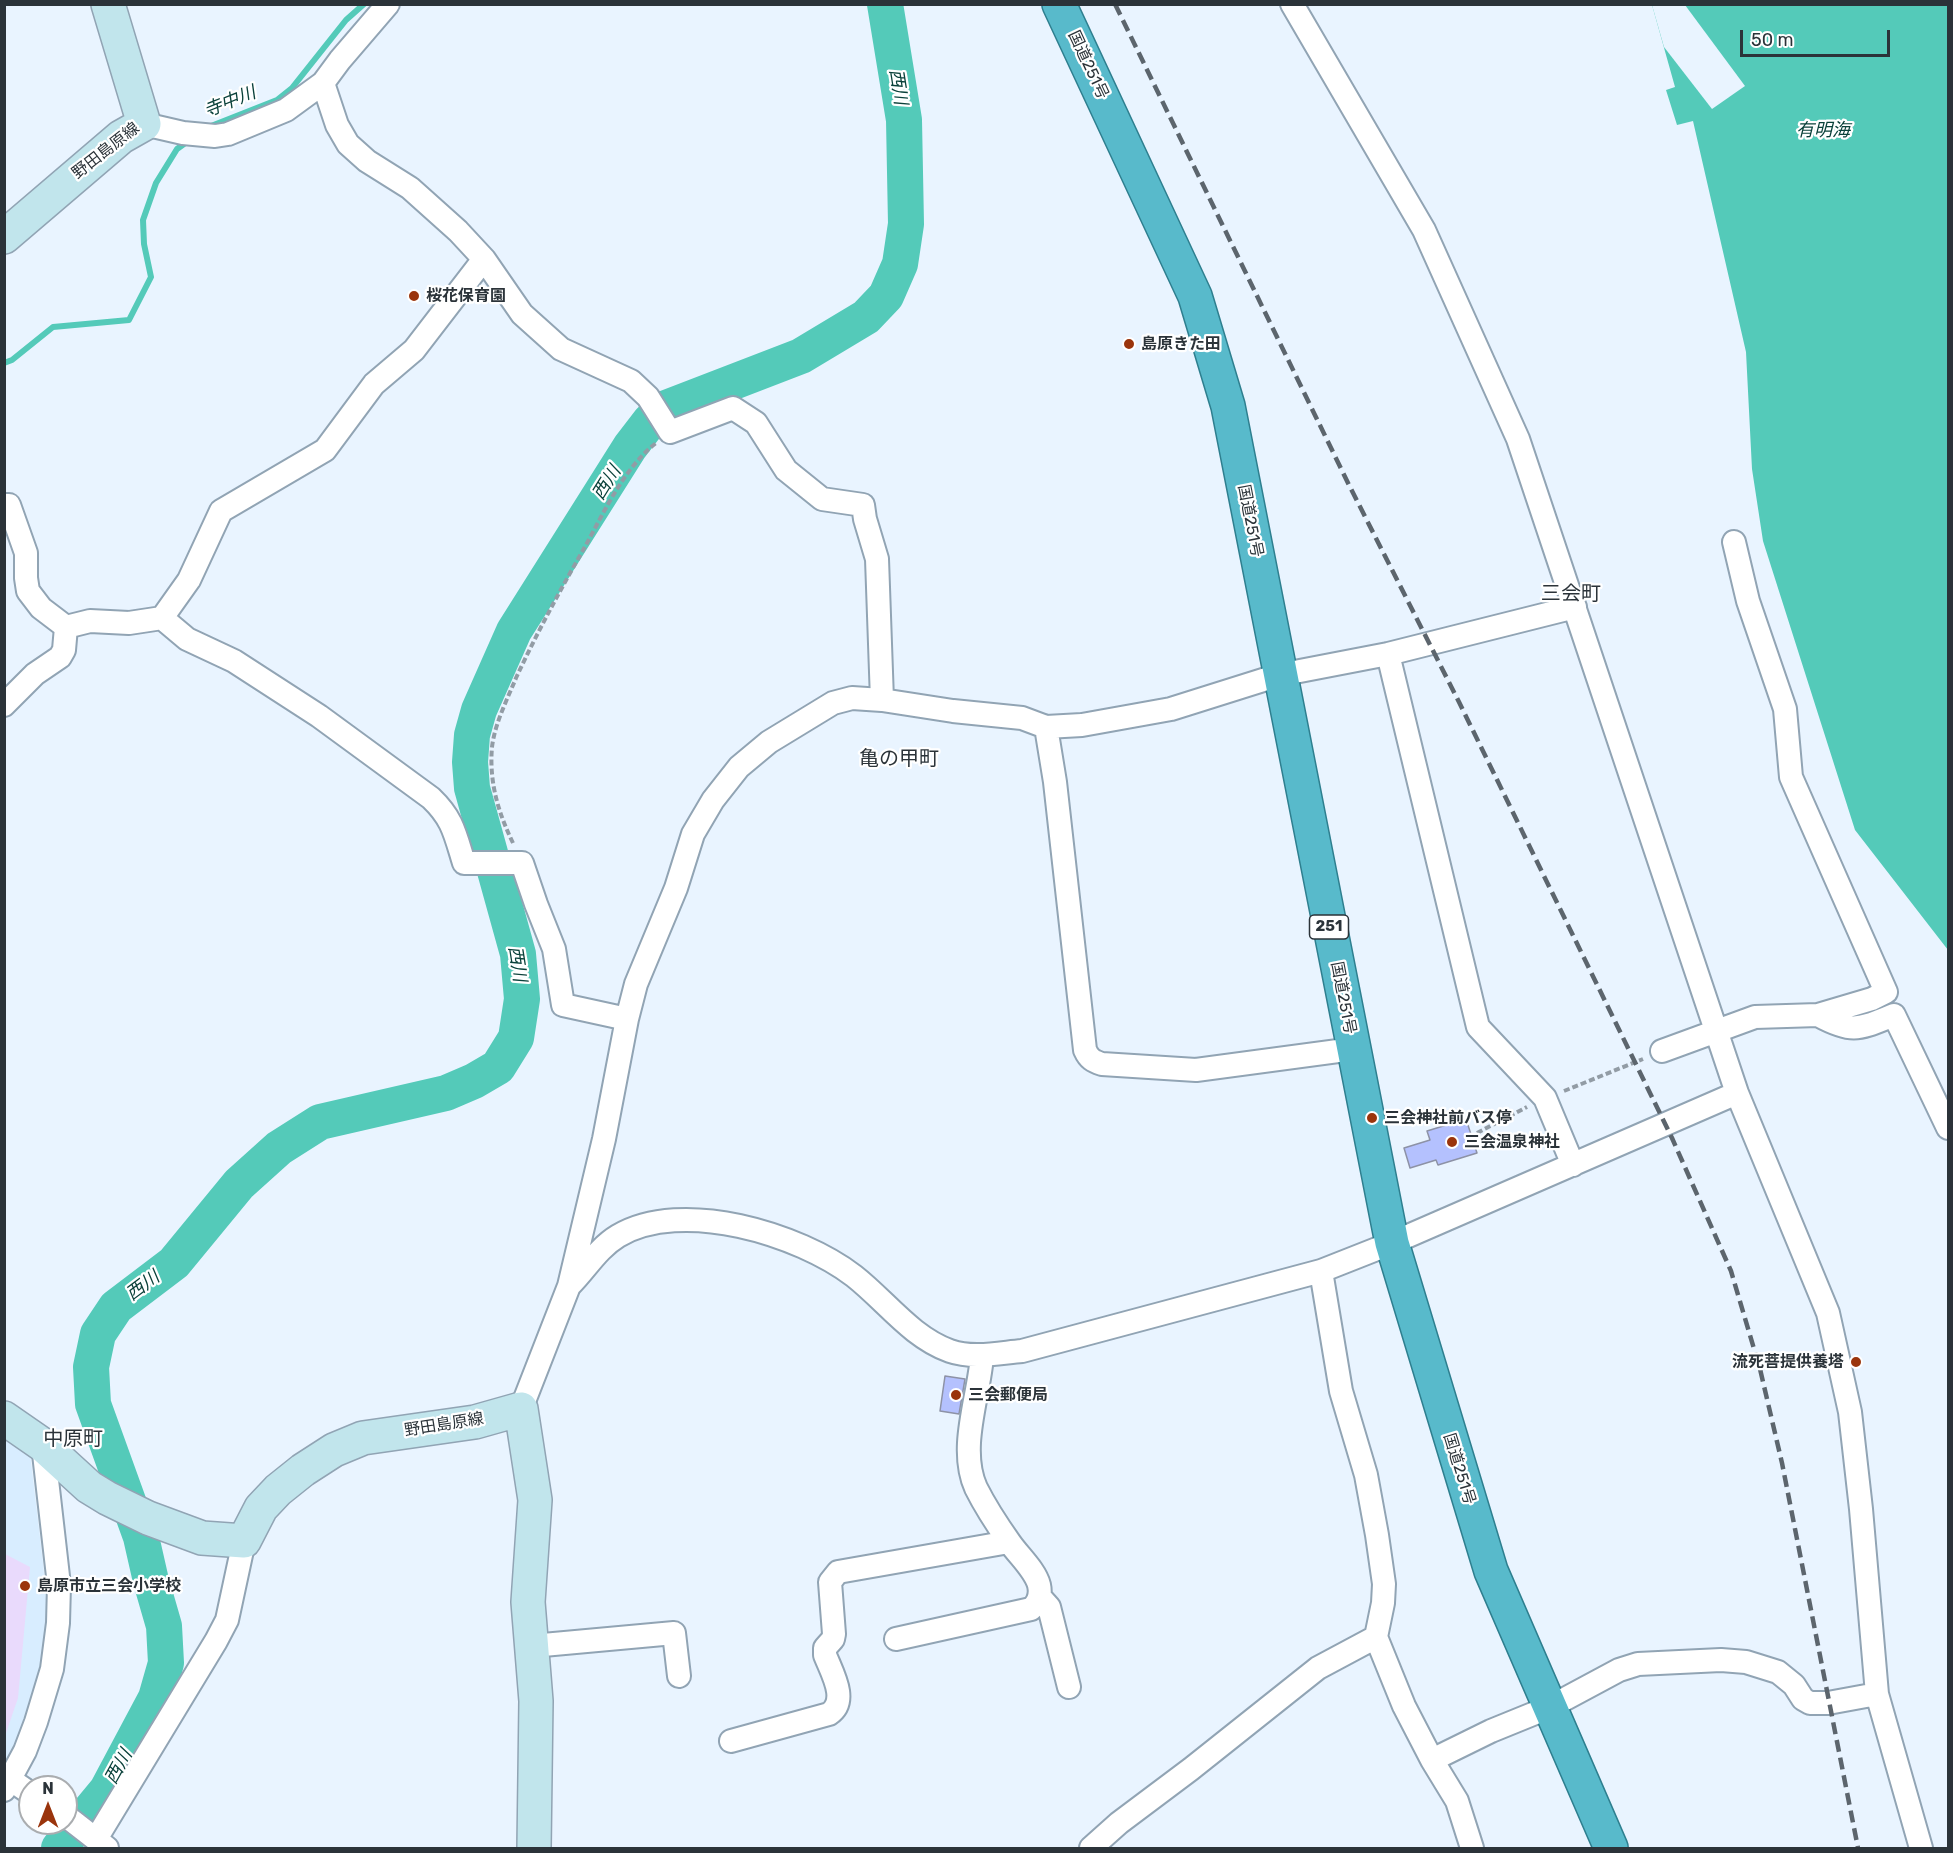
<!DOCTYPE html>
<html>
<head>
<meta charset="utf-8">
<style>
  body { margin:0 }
  #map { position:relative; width:1953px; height:1853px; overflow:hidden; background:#e9f4ff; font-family:Rubik,sans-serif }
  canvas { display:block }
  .frame { position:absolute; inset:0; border:6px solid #2b3339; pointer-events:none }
  .north { position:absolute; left:18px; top:1775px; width:60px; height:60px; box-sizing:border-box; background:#fff; border:2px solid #aaadb0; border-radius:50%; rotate:0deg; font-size:16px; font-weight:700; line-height:24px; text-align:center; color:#2b3339 }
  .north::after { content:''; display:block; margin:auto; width:21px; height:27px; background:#9a340c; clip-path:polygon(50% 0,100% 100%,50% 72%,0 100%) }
  .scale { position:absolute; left:1740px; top:30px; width:150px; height:27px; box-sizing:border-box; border:3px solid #2b3339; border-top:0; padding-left:8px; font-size:18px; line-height:21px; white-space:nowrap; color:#2b3339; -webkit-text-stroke:4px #fff; paint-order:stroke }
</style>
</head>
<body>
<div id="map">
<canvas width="1953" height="1853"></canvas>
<div class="frame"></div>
<div class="north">N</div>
<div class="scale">50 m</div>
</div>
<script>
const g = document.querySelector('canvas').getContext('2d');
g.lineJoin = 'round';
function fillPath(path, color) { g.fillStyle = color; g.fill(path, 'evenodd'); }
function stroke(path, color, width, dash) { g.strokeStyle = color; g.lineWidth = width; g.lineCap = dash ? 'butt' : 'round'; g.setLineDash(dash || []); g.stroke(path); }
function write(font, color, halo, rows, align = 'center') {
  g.font = font + ' Rubik,"Noto Sans JP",sans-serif'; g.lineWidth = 4.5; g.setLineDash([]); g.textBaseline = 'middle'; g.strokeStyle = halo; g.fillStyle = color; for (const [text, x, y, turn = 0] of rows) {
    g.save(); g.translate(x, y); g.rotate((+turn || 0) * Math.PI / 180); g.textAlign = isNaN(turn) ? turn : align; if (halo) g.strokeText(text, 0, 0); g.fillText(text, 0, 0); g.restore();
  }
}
const built = new Path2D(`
  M5 1429 29 1445 43 1563 47 1610 43 1664 30 1708 5 1773Z`);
const green = new Path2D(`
  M5 1554 30 1567 18 1698 5 1736Z`);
const water = new Path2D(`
  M1652 5H1948V950L1855 830 1763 541 1752 469 1746 352 1693 121 1677 125 1666 90 1675 87Z`);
const pier = new Path2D(`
  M1652 5H1685L1745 86 1712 109 1664 47Z`);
const stream = new Path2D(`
  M206 128 277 100 292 88 346 20 364 4
  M4 363 12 360 53 327 129 320 151 277 144 244 143 220 156 183 177 149 188 141`);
const river = new Path2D(`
  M59 1848 107 1790 156 1698 166 1663 164 1626 151 1581 141 1537 93 1404 91 1367 98 1334 116 1307 174 1263 239 1184 279 1148 320 1122 446 1093 474 1081 498 1067 516 1038 522 999 518 954 472 788 470 762 472 735 479 710 514 631 630 447 650 421 666 408 801 356 866 317 886 296 900 264 906 224 904 120 885 4`);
const building = new Path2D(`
  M1466 1119 1477 1153 1438 1165 1436 1160 1410 1168 1404 1148 1430 1140 1427 1131Z
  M945 1376 965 1379 959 1414 940 1411Z`);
const path = new Path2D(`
  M513 843C498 812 489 782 492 747 495 723 507 700 516 678 536 635 558 594 582 552 603 515 622 470 656 443
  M1564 1091 1643 1059
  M1477 1133 1527 1107`);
const minor = new Path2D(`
  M1292 4 1424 230 1518 439 1737 1093 1828 1313 1850 1412 1861 1509 1877 1694 1921 1848
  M323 83 337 125 348 144 367 161 410 188 458 231 484 259 522 314 561 349 631 381 648 397 670 432 733 408 756 423 786 470 822 499 863 505 865 519 877 559 882 700
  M144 124 183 133 215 136 228 134 286 110 323 83 340 60 388 4
  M4 505H9L26 553V578L28 591 41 608 66 627
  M162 618 189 580 221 511 325 450 374 384 414 350 484 259
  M66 627 90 621 129 623 162 618 187 639 234 661 319 716 431 798C453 819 455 834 464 863H522L536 904 554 949 563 1005 627 1019
  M1388 654 1478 1027 1545 1098 1573 1165
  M4 705 35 674 60 657 64 650 66 627
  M1046 727 1055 782 1085 1050C1089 1059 1093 1061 1102 1064L1196 1070 1353 1049
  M1818 1015C1853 1034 1859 1029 1894 1015L1948 1128
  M1662 1051 1755 1017 1818 1015 1872 999 1886 992 1791 777 1785 709 1748 601 1734 542
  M1321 1271 1341 1391 1366 1475 1377 1535 1384 1584 1383 1603 1376 1637 1404 1706 1432 1760 1457 1801 1472 1848
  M570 1285C586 1269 598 1248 618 1236 682 1198 799 1234 854 1276 886 1301 911 1337 950 1351 973 1359 999 1353 1022 1351L1321 1271 1392 1243 1737 1093
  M521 1409 569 1286 604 1139 627 1019 636 984 676 888 693 834 713 800 739 767 769 742 833 703 852 698 882 700 953 711 1022 718 1046 727 1082 725 1171 709 1279 675 1388 654 1575 607
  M1040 1597 1049 1607 1069 1687
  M896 1639 1031 1609C1039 1603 1041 1594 1039 1585 1035 1570 1019 1556 1010 1543 998 1526 985 1506 976 1488 958 1448 979 1397 982 1356
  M532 1646 674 1633 679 1676
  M731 1741 829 1714C849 1701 832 1673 825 1655V1648L833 1639 834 1634 830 1582 838 1572 1009 1542
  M1432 1760 1491 1731 1550 1707 1619 1670 1638 1664 1721 1660 1746 1662 1778 1672 1794 1685 1803 1699 1810 1703H1828L1877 1694
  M11 1780 30 1793
  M4 1790 25 1751 36 1722 52 1669 58 1623 59 1585 43 1445
  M66 1816 107 1848
  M96 1839 216 1641 227 1620 244 1541
  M1091 1848 1119 1823 1191 1769 1318 1668 1376 1637`);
const secondary = new Path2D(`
  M4 237 121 137 144 124 108 4
  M4 1418 43 1445 89 1487 107 1498 148 1518 202 1538 244 1541 261 1508 278 1490 303 1470 334 1450 363 1438 475 1422 521 1409 535 1500 528 1602 536 1701 534 1848`);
const trunk = new Path2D(`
  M1059 4 1195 296 1228 406 1392 1243 1491 1571 1611 1848`);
const rail = new Path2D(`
  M1115 4 1349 485 1459 702 1672 1138 1731 1271 1760 1369 1782 1463 1858 1848`);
const markers = [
  [414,296,6,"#9a340c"],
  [1129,344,6,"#9a340c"],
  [1372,1118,6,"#9a340c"],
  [1452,1142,6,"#9a340c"],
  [1856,1362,6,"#9a340c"],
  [956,1395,6,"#9a340c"],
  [25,1586,6,"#9a340c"]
];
const shields = [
  [1329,927,39]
];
const shieldNames = [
  ["251",1329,927]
];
const streetNames = [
  ["国道251号",1088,65,65],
  ["野田島原線",106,151,-38],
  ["国道251号",1250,521,79],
  ["国道251号",1343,998,79],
  ["野田島原線",444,1425,-9],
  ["国道251号",1459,1469,73]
];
const poiNames = [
  ["桜花保育園",426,296],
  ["島原きた田",1141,344],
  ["三会神社前バス停",1384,1118],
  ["三会温泉神社",1464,1142],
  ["流死菩提供養塔",1844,1362,"right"],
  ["三会郵便局",968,1395],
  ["島原市立三会小学校",37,1586]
];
const waterNames = [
  ["西川",898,87,81],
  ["寺中川",230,102,-22],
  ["有明海",1823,131],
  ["西川",607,483,-58],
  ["西川",517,964,81],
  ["西川",143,1286,-37],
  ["西川",119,1767,-61]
];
const quarterNames = [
  ["三会町",1571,594],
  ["亀の甲町",899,759],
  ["中原町",73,1439]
];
fillPath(built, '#d8edff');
fillPath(green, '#e9dafc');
fillPath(water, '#54cab9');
fillPath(pier, '#e9f4ff');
stroke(stream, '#54cab9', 6);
stroke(river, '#54cab9', 36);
fillPath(building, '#b4c1fe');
stroke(building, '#8d92a6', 1.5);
stroke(minor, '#91a4b4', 26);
stroke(secondary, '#91a4b4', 36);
stroke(trunk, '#2e7f8f', 36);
stroke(path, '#929ca5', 4, [6, 3]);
stroke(minor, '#fff', 22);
stroke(secondary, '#c1e5ec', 33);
stroke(trunk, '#58bacb', 33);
stroke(rail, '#5c656d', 4.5, [12, 6]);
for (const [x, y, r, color] of markers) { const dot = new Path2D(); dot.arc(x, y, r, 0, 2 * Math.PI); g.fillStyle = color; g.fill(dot); stroke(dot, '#fff', 2); }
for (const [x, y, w] of shields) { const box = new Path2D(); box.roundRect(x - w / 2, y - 12, w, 24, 4.5); g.fillStyle = '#fff'; g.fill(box); stroke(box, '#2b3339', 1.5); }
write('bold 15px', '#2b3339', null, shieldNames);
write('16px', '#2b3339', '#fff', streetNames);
write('bold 16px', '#2b3339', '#fff', poiNames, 'left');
write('italic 18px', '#0a413a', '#fff', waterNames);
write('20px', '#2b3339', '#fff', quarterNames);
</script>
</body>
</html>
